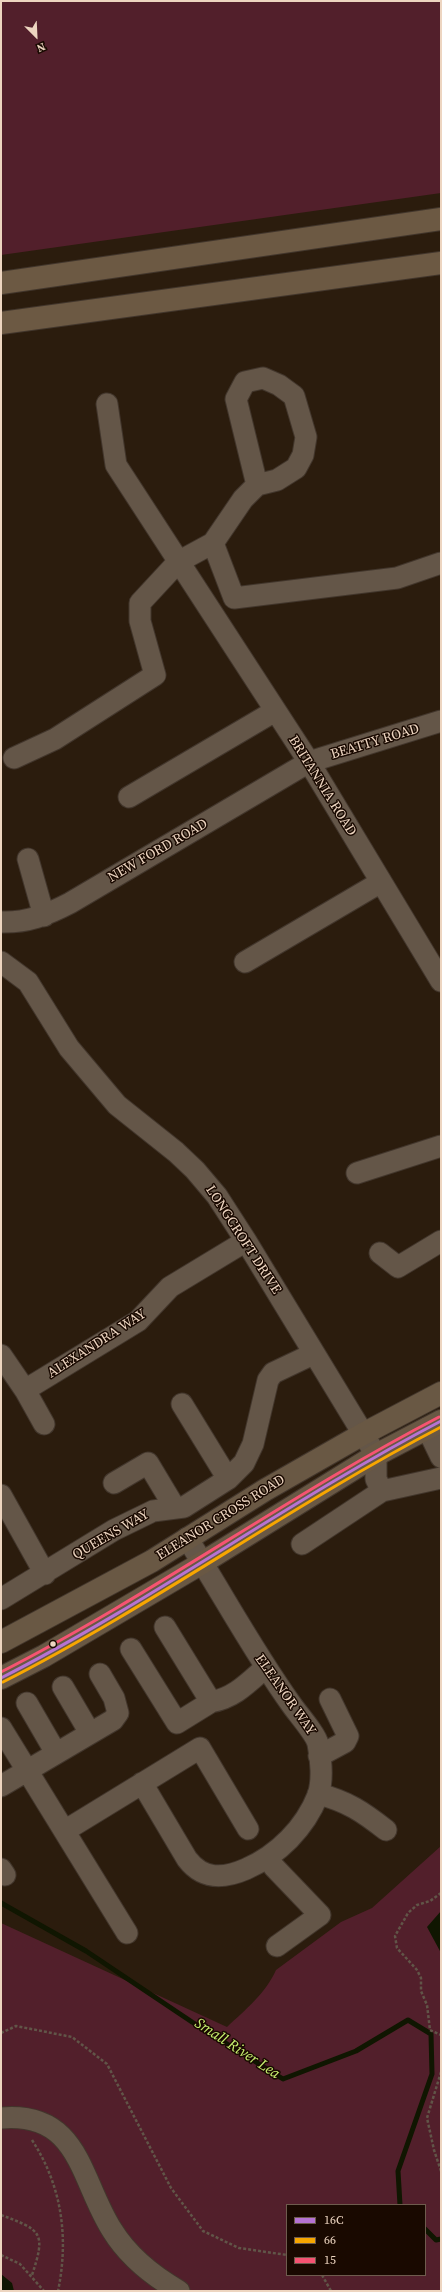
<!DOCTYPE html>
<html>
<head>
<meta charset="utf-8">
<style>
  body { margin:0 }
  #map { position:relative; width:442px; height:2292px; overflow:hidden; background:#2b1c0d; font-family:"Source Serif 4",serif }
  canvas { display:block }
  .frame { position:absolute; inset:0; border:2px solid #edd5c0; pointer-events:none }
  .legend { position:absolute; left:286px; top:2204px; width:140px; height:72px; box-sizing:border-box; background:#190900; border:1px solid #6e5b4d; margin:0; padding:5px 7px; list-style:none; font-size:12px; color:#edd5c0 }
  .legend li { display:flex; align-items:center; gap:8px; height:20px }
  .legend b { width:20px; border:1px solid #6e5b4d }
  .north { position:absolute; left:16px; top:16px; width:40px; height:40px; -webkit-text-stroke:3px #190900; paint-order:stroke; rotate:156deg; font-size:11px; font-weight:700; line-height:16px; text-align:center; color:#edd5c0 }
  .north::after { content:''; display:block; margin:auto; width:14px; height:18px; background:#edd5c0; clip-path:polygon(50% 0,100% 100%,50% 72%,0 100%) }
</style>
</head>
<body>
<div id="map">
<canvas width="442" height="2292"></canvas>
<div class="frame"></div>
<ul class="legend">
<li><b style="height:5px;background:#b673d3"></b>16C</li>
<li><b style="height:5px;background:#f7a600"></b>66</li>
<li><b style="height:5px;background:#f65372"></b>15</li>
</ul>
<div class="north">N</div>
</div>
<script>
const g = document.querySelector('canvas').getContext('2d');
g.lineJoin = 'round';
function fillPath(path, color) { g.fillStyle = color; g.fill(path, 'evenodd'); }
function stroke(path, color, width, dash) { g.strokeStyle = color; g.lineWidth = width; g.lineCap = dash ? 'butt' : 'round'; g.setLineDash(dash || []); g.stroke(path); }
function write(font, color, halo, rows, align = 'center') {
  g.font = font + ' "Source Serif 4",serif'; g.lineWidth = 3; g.setLineDash([]); g.textBaseline = 'middle'; g.strokeStyle = halo; g.fillStyle = color; for (const [text, x, y, turn = 0] of rows) {
    g.save(); g.translate(x, y); g.rotate((+turn || 0) * Math.PI / 180); g.textAlign = isNaN(turn) ? turn : align; if (halo) g.strokeText(text, 0, 0); g.fillText(text, 0, 0); g.restore();
  }
}
const green = new Path2D(`
  M1 1H441V193L1 255Z
  M441 1846V2291H1V1923L227 2027C245 2010 266 1993 276 1970L341 1922 372 1908ZM287 2205H425V2275H287Z`);
const water = new Path2D(`
  M441 1911V1953L427 1927Z
  M1 2274 12 2283 14 2291H1Z`);
const stream = new Path2D(`
  M1 1903 86 1951 192 2022 283 2079 356 2051 408 2020 431 2034 432 2074 398 2171 400 2205
  M425 2229 436 2240 441 2239`);
const path = new Path2D(`
  M441 1893 430 1901 417 1905 408 1913 395 1936 397 1948 417 1970 421 1978V1991L427 2005 430 2030 441 2035
  M1 2033 16 2026 72 2037 107 2064 171 2188 203 2231 239 2248 287 2255
  M441 2072 427 2118 434 2150 441 2171
  M32 2140C62 2186 69 2238 58 2291
  M1 2215C42 2230 46 2233 32 2275
  M1 2255 20 2264 44 2291
  M322 2275 331 2291`);
const minor = new Path2D(`
  M107 404 116 465 309 762 441 981
  M213 543 234 598 397 578 441 563
  M14 758 55 739 155 675 140 621V603L178 562 213 543 243 499 257 485 277 480 296 468 303 455 306 437 294 396 279 385 263 378 245 382 236 399 257 485
  M129 797 275 711
  M28 859 44 916
  M1 922C27 923 47 915 70 903L309 762 441 721
  M1 962 28 982 69 1048 117 1105 176 1152 195 1170 217 1196 246 1241 376 1455V1479L382 1491
  M245 962 381 882
  M357 1173 441 1146
  M380 1253 398 1267 441 1241
  M1 1355 25 1390 44 1424
  M25 1390 138 1321 170 1287 246 1241
  M182 1404 228 1479
  M427 1428 441 1457
  M114 1483 148 1463 175 1508
  M1 1495 45 1574
  M302 1544 382 1491 441 1478
  M1 1599 114 1530 153 1511 184 1507 228 1479 244 1463 253 1444 268 1380 273 1373 313 1354
  M165 1627 211 1702C234 1698 248 1683 265 1668
  M131 1649 177 1723 211 1702
  M63 1687 90 1733
  M27 1703 56 1753
  M1 1728 127 1933
  M319 1756 345 1742 348 1736 330 1699
  M142 1783 187 1859C203 1880 223 1879 246 1869 278 1855 305 1828 318 1795 323 1781 321 1759 318 1744 316 1734 297 1713 291 1704 253 1651 222 1593 187 1538
  M1 1786 113 1720 118 1713 114 1698 100 1674
  M318 1794C347 1801 363 1812 386 1830
  M66 1830 200 1748 248 1829
  M268 1858 274 1867 320 1915 277 1946
  M1 1869 5 1875
  M1 2118C80 2111 80 2180 112 2230 128 2256 153 2276 179 2291`);
const major = new Path2D(`
  M1 1642 152 1561 265 1490 363 1434 441 1393
  M1 1678 44 1656 202 1563 376 1455 441 1421`);
const highway = new Path2D(`
  M1 283 441 219
  M1 323 441 263`);
const bus1 = new Path2D(`
  M1 1678C152 1601 290 1500 441 1421`);
const bus2 = new Path2D(`
  M3 1682C154 1605 291 1505 441 1427`);
const bus3 = new Path2D(`
  M1 1672C152 1595 289 1495 439 1417`);
const markers = [
  [53,1644,3.5,"#edd5c0"]
];
const streetNames = [
  ["BEATTY ROAD",375,742,-17],
  ["BRITANNIA ROAD",322,786,58],
  ["NEW FORD ROAD",158,851,-30],
  ["LONGCROFT DRIVE",243,1240,57],
  ["ALEXANDRA WAY",97,1344,-33],
  ["ELEANOR CROSS ROAD",221,1518,-32],
  ["QUEENS WAY",111,1535,-30],
  ["ELEANOR WAY",285,1695,55]
];
const waterNames = [
  ["Small River Lea",237,2049,33]
];
fillPath(green, '#521f2b');
fillPath(water, '#101601');
stroke(stream, '#101601', 5);
stroke(minor, '#42362c', 23);
stroke(major, '#42362c', 24);
stroke(highway, '#42362c', 24);
stroke(path, '#615548', 2.5, [3, 2]);
stroke(minor, '#645648', 21);
stroke(major, '#695844', 22);
stroke(highway, '#6c5943', 22);
stroke(bus1, '#b673d3', 3);
stroke(bus2, '#f7a600', 3);
stroke(bus3, '#f65372', 3);
for (const [x, y, r, color] of markers) { const dot = new Path2D(); dot.arc(x, y, r, 0, 2 * Math.PI); g.fillStyle = color; g.fill(dot); stroke(dot, '#190900', 1.5); }
write('14px', '#edd5c0', '#190900', streetNames);
write('italic 15px', '#c7f06f', '#190900', waterNames);
</script>
</body>
</html>
